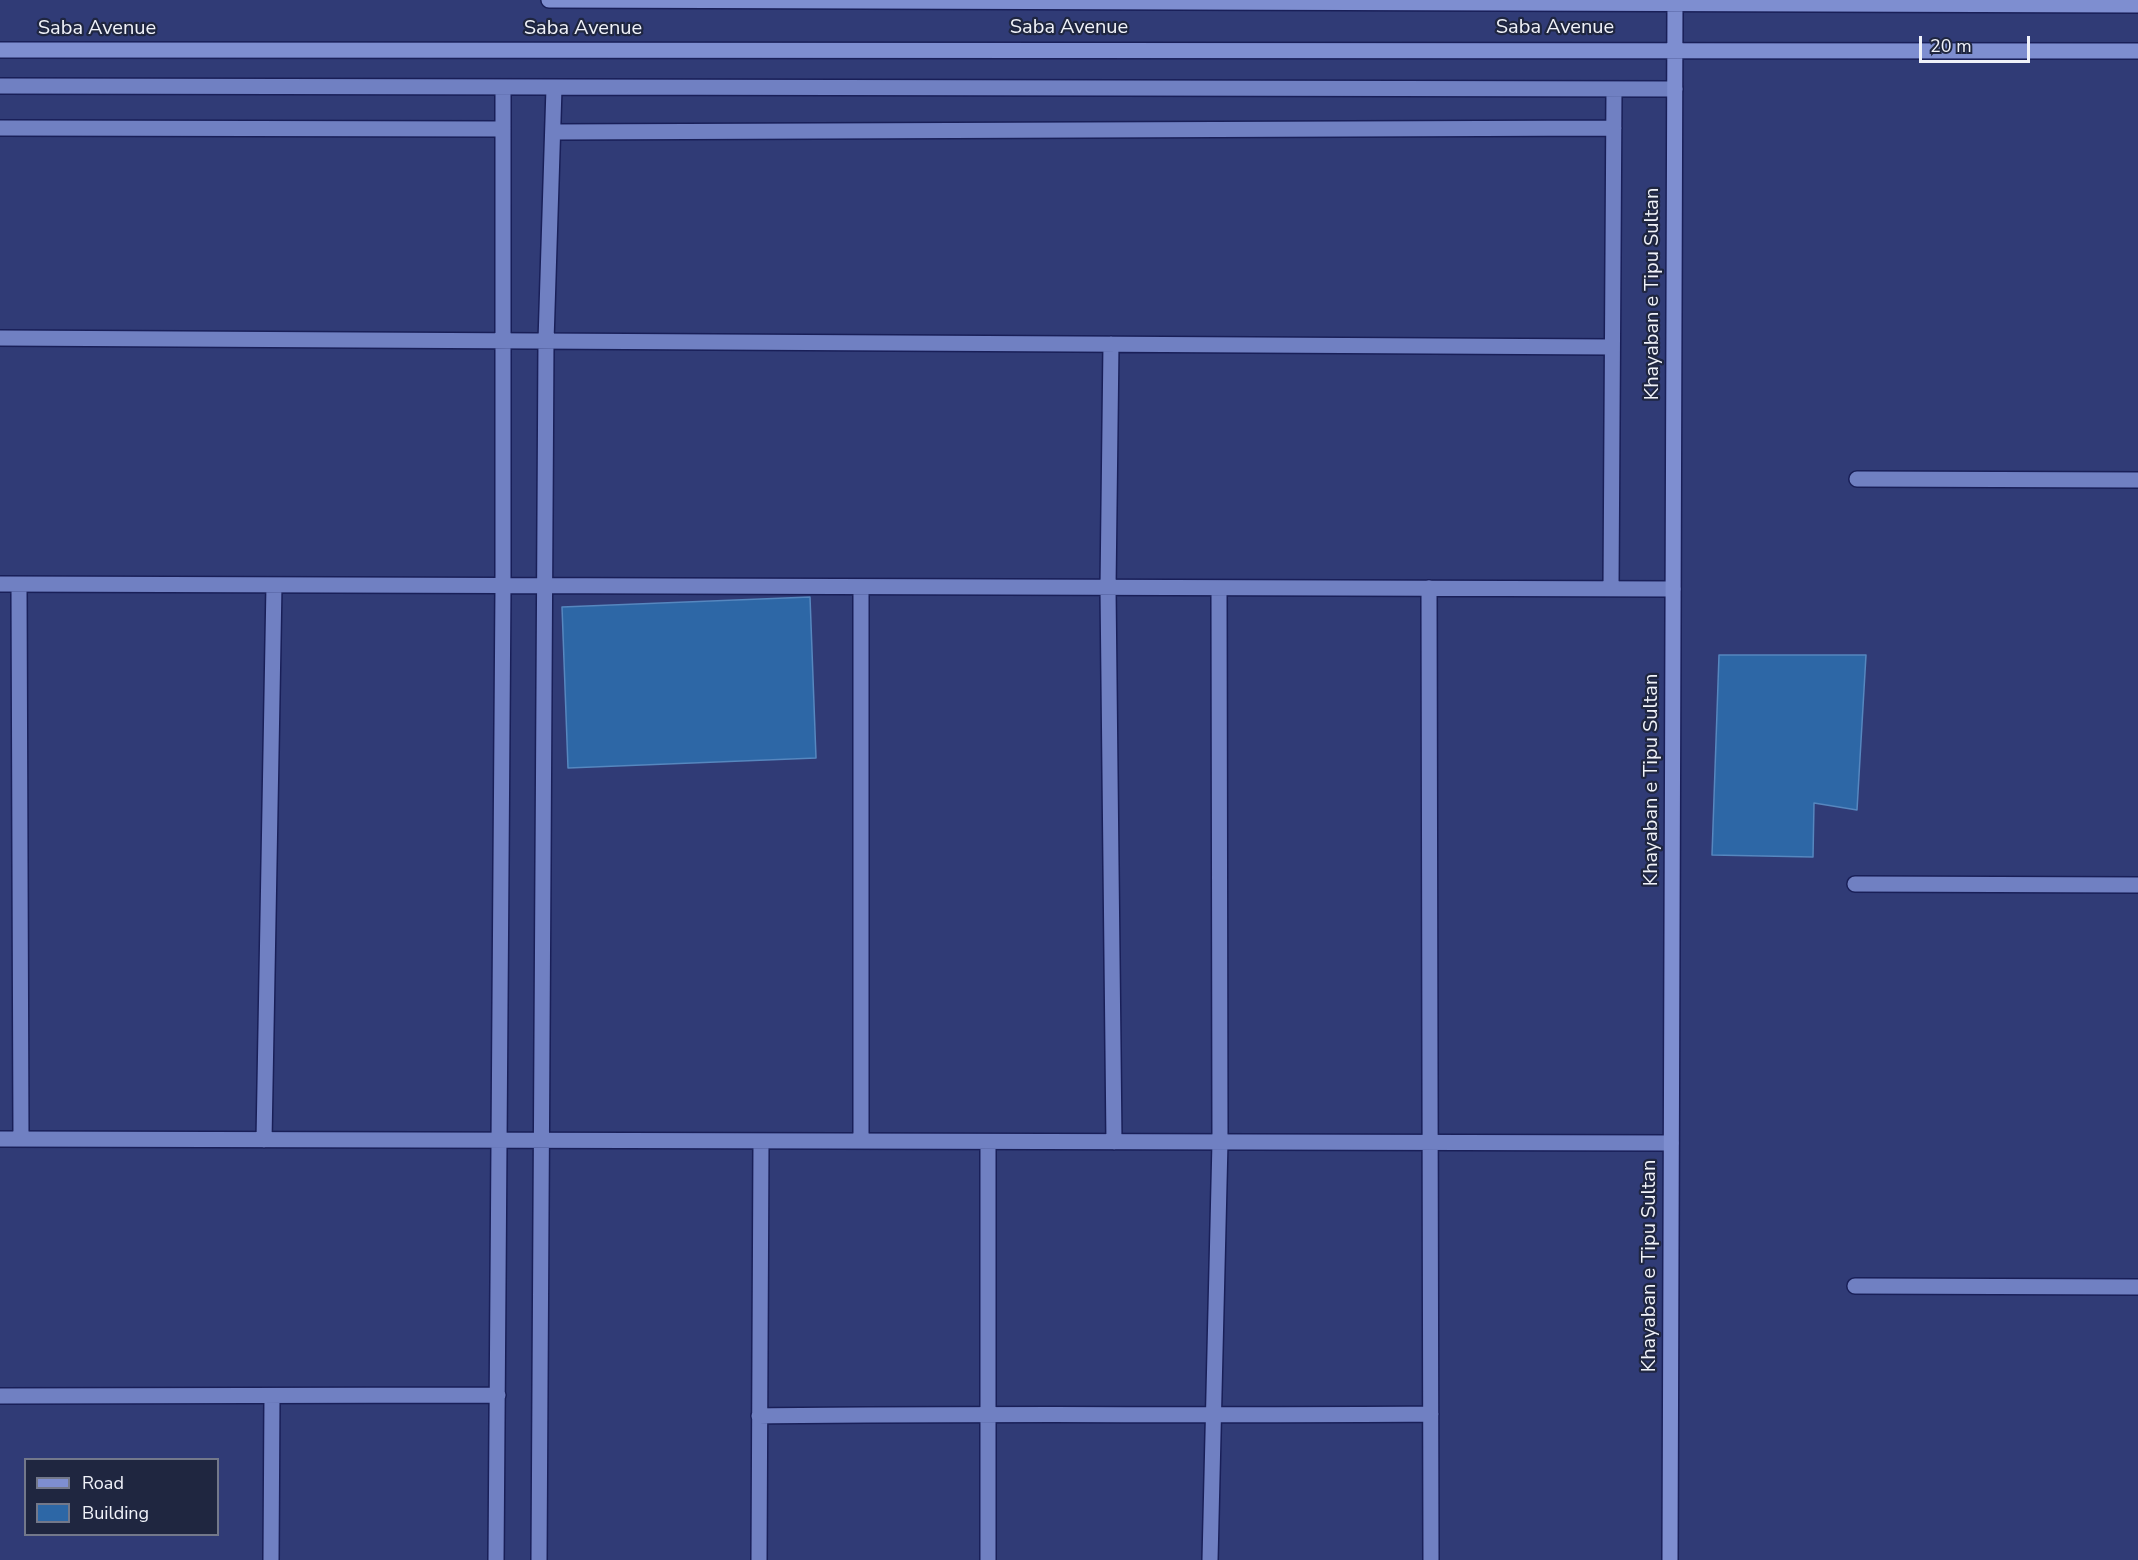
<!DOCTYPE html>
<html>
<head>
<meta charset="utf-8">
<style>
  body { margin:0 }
  #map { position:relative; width:2138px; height:1560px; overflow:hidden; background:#303b76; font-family:"Nunito Sans",sans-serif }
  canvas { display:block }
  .legend { position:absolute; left:24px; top:1458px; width:195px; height:78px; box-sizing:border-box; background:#1f2640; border:2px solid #73788a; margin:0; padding:8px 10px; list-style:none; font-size:18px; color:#f0f2f9 }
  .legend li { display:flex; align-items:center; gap:12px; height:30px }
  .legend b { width:30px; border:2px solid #73788a }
  .scale { position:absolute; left:1919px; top:36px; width:111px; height:27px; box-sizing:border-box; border:3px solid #f0f2f9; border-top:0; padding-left:8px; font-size:18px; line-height:21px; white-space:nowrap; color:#f0f2f9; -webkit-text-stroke:4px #1f2640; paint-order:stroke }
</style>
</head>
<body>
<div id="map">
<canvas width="2138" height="1560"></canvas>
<ul class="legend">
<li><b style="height:8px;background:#7e8ed0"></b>Road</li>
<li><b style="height:16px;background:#2d67a6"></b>Building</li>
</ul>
<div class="scale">20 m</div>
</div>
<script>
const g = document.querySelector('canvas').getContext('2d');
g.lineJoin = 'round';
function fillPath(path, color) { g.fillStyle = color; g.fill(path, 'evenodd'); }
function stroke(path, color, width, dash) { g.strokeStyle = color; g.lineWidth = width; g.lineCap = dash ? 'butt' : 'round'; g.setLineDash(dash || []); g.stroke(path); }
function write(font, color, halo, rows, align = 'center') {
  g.font = font + ' "Nunito Sans",sans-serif'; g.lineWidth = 4.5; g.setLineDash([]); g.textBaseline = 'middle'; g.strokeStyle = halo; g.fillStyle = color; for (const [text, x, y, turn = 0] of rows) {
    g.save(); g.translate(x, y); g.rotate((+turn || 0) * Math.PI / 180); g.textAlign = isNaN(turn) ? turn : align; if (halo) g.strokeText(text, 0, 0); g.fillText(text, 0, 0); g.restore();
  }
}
const building = new Path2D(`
  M810 597 816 758 568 768 562 607Z
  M1719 655H1866L1857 810 1814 803 1813 857 1712 855Z`);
const street = new Path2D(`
  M0 86 1675 89
  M0 128 503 129
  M554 132 1614 128
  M0 338 1612 347
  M1111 344 1108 588 1114 1142
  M1857 479 2138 480
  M0 584 1673 589
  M19 585 21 1139
  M861 587V1141
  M1429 588 1431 1560
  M1611 589 1614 89
  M1855 884 2138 885
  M0 1139 1671 1143
  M264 1140 274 585
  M988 1142V1560
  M1855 1286 2138 1287
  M0 1396 498 1395
  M759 1416C983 1413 1207 1416 1431 1414
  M271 1560 272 1396
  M496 1560 503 586V87
  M539 1560 546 341 554 88
  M759 1560 761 1141
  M1210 1560 1220 1142 1219 588`);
const secondary = new Path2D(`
  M549 0 2138 5
  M0 50 2138 51
  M1670 1560 1675 0`);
const streetNames = [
  ["Saba Avenue",1069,28],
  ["Saba Avenue",1555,28],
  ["Saba Avenue",97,29],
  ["Saba Avenue",583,29],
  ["Khayaban e Tipu Sultan",1653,294,-90],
  ["Khayaban e Tipu Sultan",1652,780,-90],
  ["Khayaban e Tipu Sultan",1650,1266,-90]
];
fillPath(building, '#2d67a6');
stroke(building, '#5687bf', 1.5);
stroke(street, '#191f58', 18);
stroke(secondary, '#191f58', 18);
stroke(street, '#7080c2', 15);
stroke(secondary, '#7e8ed0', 15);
write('20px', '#f0f2f9', '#1f2640', streetNames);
</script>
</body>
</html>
